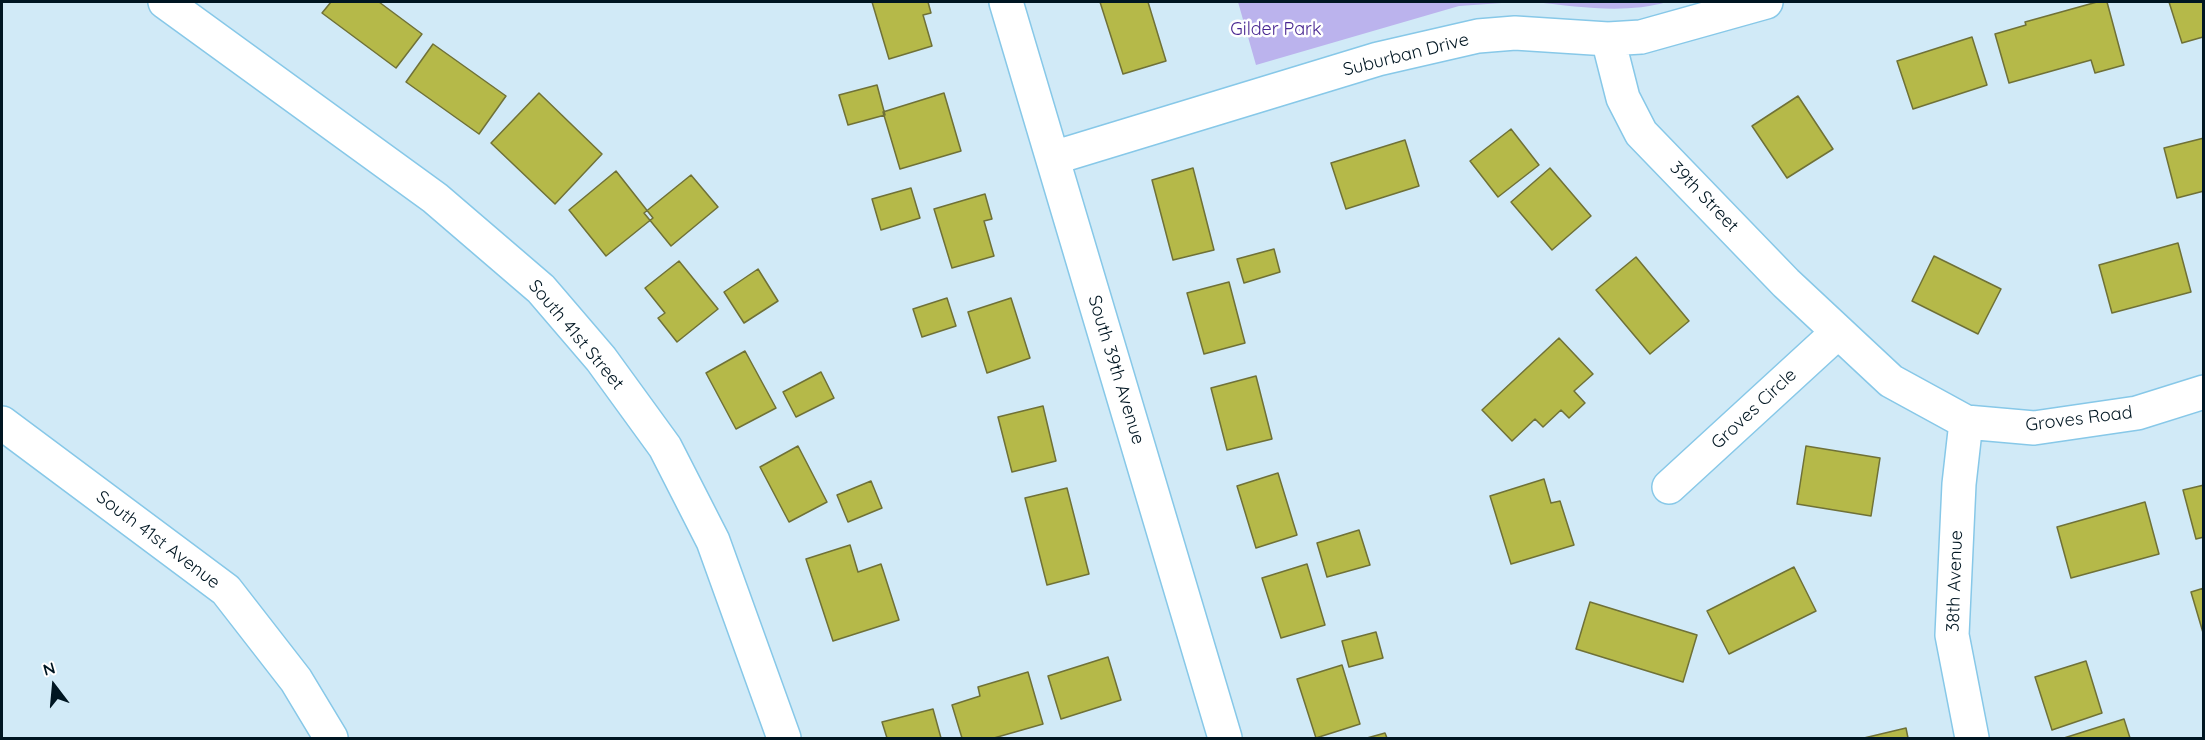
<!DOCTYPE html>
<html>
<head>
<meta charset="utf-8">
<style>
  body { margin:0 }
  #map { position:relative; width:2205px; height:740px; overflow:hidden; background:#d1eaf7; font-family:Quicksand,sans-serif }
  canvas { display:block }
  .frame { position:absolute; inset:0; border:3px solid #001622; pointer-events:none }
  .north { position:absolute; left:24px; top:656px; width:60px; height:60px; -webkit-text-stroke:4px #fff; paint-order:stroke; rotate:344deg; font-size:16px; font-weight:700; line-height:24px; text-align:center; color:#001622 }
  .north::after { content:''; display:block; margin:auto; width:21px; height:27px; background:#001622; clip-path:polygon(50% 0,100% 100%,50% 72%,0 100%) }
</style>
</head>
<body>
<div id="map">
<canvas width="2205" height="740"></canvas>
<div class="frame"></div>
<div class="north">N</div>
</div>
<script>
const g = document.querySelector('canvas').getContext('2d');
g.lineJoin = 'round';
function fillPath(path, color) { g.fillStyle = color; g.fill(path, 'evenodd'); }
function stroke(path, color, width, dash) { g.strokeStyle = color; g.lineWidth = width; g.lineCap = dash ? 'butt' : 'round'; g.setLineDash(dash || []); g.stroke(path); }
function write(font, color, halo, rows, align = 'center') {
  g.font = font + ' Quicksand,sans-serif'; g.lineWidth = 5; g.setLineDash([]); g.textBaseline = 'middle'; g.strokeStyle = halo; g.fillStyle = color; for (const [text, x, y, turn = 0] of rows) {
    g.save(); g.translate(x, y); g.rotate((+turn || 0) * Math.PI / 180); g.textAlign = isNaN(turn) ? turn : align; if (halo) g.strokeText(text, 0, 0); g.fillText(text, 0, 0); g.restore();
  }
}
const green = new Path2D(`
  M1238 2H1516L1459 6 1256 65Z
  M1536 2H1667C1626 14 1578 7 1536 2Z`);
const building = new Path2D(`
  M331 2H379L422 34 396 68 322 13Z
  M872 2H928L931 13 923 15 932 46 889 59Z
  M1100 2H1148L1166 61 1123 74Z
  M2097 2H2107L2124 65 2095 73 2091 60 2009 83 1995 34 2026 25 2025 22Z
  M2169 2H2204V40L2203 37 2182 43Z
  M1972 37 1987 85 1913 109 1897 61Z
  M433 44 506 96 479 134 406 82Z
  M877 85 885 115 848 125 839 95Z
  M539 93 602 154 555 204 491 143Z
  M944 93 961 151 900 169 883 112Z
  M1798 96 1833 149 1787 178 1752 126Z
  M1511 129 1539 165 1498 197 1470 161Z
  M2204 138V191L2177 198 2164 148Z
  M1405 140 1419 186 1346 209 1331 163Z
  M1193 168 1214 250 1173 260 1152 180Z
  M1550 168 1591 216 1552 250 1511 202Z
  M616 171 653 218 606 256 569 210Z
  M691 175 718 207 671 246 644 213Z
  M911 188 920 218 881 230 872 199Z
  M985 194 992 219 984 221 994 256 952 268 934 209Z
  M2178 243 2191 292 2112 313 2099 265Z
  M1274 249 1280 272 1244 283 1237 259Z
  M1934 256 2001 289 1978 334 1912 301Z
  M1636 257 1689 321 1650 354 1596 290Z
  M679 261 718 309 677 342 658 318 665 313 645 288Z
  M758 269 778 301 744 323 724 292Z
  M1229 282 1245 343 1204 354 1187 293Z
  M947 298 956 326 922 337 913 309Z
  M1011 298 1030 358 987 373 968 312Z
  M1559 338 1593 374 1574 391 1585 403 1569 418 1561 410 1543 427 1535 419 1512 441 1482 410Z
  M745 351 776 408 736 429 706 373Z
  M821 372 834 398 796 417 783 392Z
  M1256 376 1272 439 1227 450 1211 388Z
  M1043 406 1056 461 1012 472 998 417Z
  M798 446 827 502 789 522 760 467Z
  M1806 446 1880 458 1871 516 1797 504Z
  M1278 473 1297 535 1256 548 1237 486Z
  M1544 479 1551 503 1560 501 1574 545 1511 564 1490 496Z
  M871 481 882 508 848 522 837 495Z
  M2204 485V537L2196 539 2183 490Z
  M1067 488 1089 574 1047 585 1025 498Z
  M2145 502 2159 554 2071 578 2057 527Z
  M1359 530 1370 565 1327 577 1317 543Z
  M850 545 858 572 881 564 899 620 833 641 806 559Z
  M1307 564 1325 625 1281 638 1262 578Z
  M1794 567 1816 611 1729 654 1707 611Z
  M2204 588V636L2191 592Z
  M1590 602 1697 635 1683 682 1576 649Z
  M1376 632 1383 658 1349 667 1342 641Z
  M1108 657 1121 700 1061 719 1048 676Z
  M2086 661 2102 713 2052 730 2035 677Z
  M1342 665 1360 724 1316 738 1297 679Z
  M1028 672 1043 724 994 738H962L952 705 980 696 978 687Z
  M933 709 941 738H887L882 722Z
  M2124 719 2130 738H2064Z
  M1906 728 1908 738H1864Z
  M1385 733 1387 738H1367Z`);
const street = new Path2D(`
  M165 2 435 198 541 289 601 359 665 447 713 541 784 738
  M1006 2 1225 738
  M1608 39 1623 98 1641 133 1786 283 1891 381 1966 422 2034 428 2137 413 2204 392
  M1053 158 1378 59 1478 36 1515 33 1608 39 1641 37 1766 2
  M1966 422 1959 484 1952 635 1972 738
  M2 423 226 590 296 680 331 738
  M1669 487 1838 332`);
const parkNames = [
  ["Gilder Park",1276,30]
];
const streetNames = [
  ["Suburban Drive",1406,55,-14],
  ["39th Street",1704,197,46],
  ["South 41st Street",576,335,50],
  ["South 39th Avenue",1116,370,73],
  ["Groves Circle",1754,409,-43],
  ["Groves Road",2079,419,-7],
  ["South 41st Avenue",158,540,37],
  ["38th Avenue",1955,581,-88]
];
fillPath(green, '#bbb3ed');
fillPath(building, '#b5b949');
stroke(building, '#6f7137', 1.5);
stroke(street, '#87c8e8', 36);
stroke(street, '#fff', 33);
write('18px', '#472590', '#fff', parkNames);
write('18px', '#001622', '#fff', streetNames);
</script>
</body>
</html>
